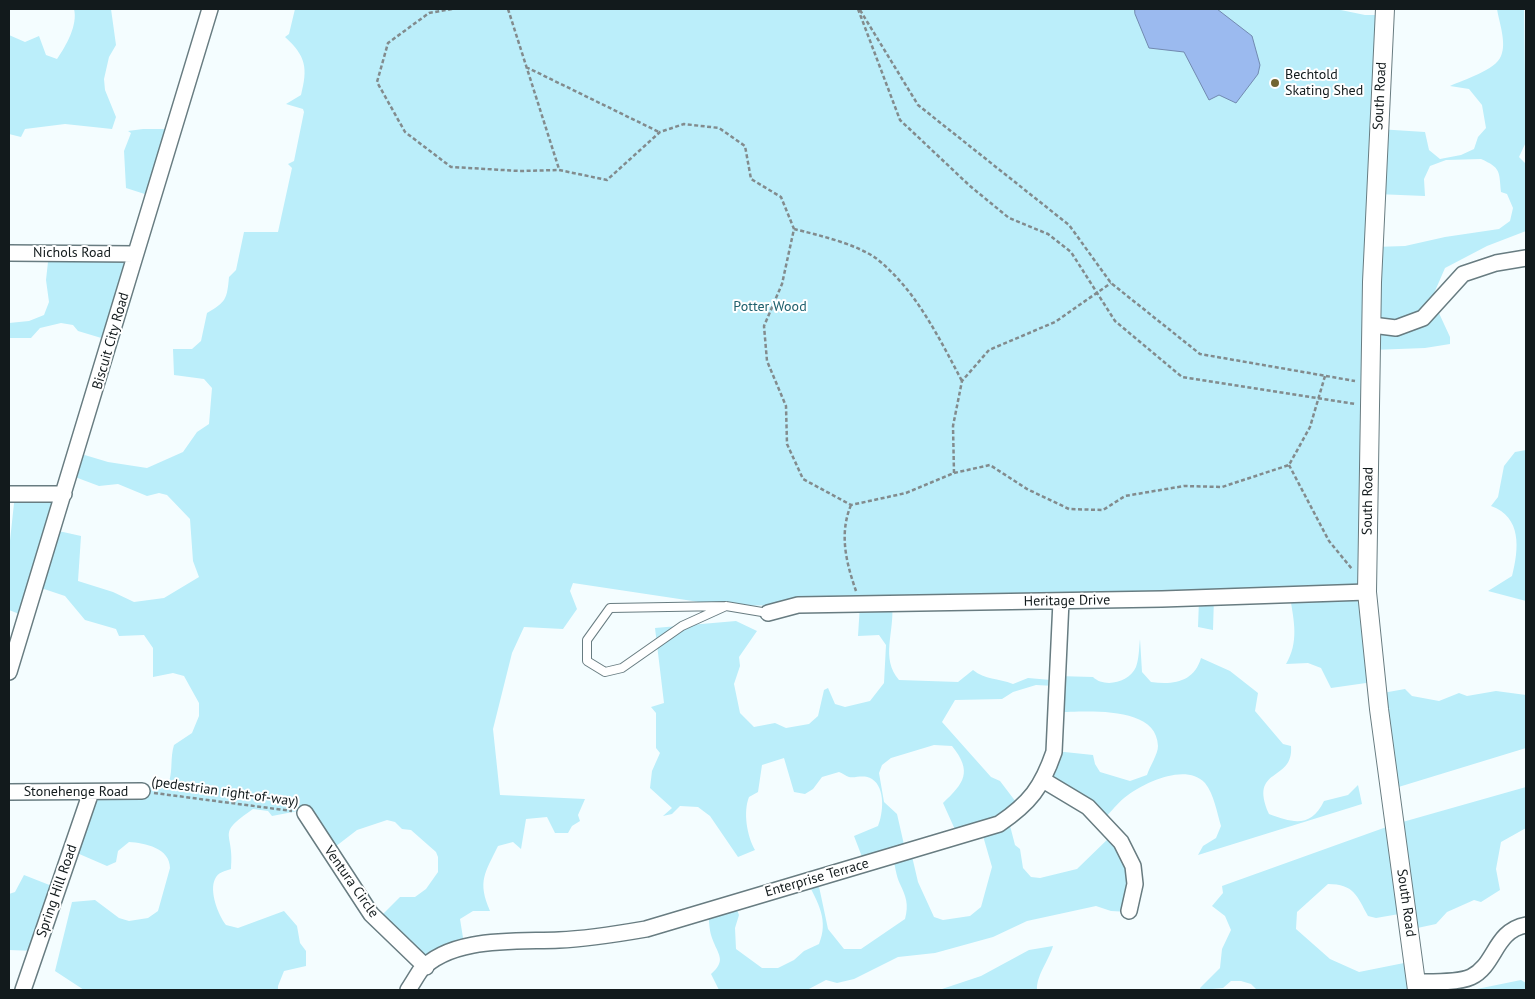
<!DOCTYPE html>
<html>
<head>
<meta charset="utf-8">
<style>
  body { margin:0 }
  #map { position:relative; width:1535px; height:999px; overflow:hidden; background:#f4fdff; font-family:"PT Sans",sans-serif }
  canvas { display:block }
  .frame { position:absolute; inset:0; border:10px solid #121a1c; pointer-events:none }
</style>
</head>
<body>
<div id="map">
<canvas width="1535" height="999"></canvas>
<div class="frame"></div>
</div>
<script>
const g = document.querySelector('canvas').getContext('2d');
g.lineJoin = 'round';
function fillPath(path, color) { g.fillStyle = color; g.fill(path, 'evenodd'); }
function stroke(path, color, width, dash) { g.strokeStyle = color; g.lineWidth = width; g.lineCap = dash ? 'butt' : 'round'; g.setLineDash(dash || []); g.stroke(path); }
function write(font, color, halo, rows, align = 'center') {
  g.font = font + ' "PT Sans",sans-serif'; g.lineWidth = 4; g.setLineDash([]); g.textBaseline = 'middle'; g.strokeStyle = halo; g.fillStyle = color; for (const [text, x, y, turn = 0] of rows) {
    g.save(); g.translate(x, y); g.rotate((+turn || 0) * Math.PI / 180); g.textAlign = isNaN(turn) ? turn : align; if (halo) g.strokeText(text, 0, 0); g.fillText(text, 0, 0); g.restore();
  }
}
const green = new Path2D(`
  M74 9H111L116 45 109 57 104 79 105 90 116 117 112 129 65 124 25 129 21 137 9 134V35L25 42 39 36 46 55 57 59C66 46 78 25 74 9Z
  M295 9H1336L1365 15H1382L1378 129 1425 132 1429 150 1440 159 1461 155 1474 149 1478 137 1486 128 1482 105 1469 89 1450 86C1463 80 1496 70 1501 56 1507 43 1499 22 1497 9H1524L1526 142 1519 157 1526 164V231L1487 246 1445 268 1432 298 1450 337V344L1425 348 1372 350 1373 682 1331 688 1321 668 1308 663 1286 664C1299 642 1294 621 1290 597H1214L1213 630 1198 627 1199 600 892 604C895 632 880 658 899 680L958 682 973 670C985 680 998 678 1013 684L1028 678 1051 680 1057 676 1093 677C1104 688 1129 683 1136 667 1139 659 1139 648 1140 639L1142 672 1151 682C1174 685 1194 682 1201 658L1230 671 1258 693 1255 711 1283 744 1291 746C1294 783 1248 766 1269 814 1293 823 1311 828 1324 801L1348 795 1358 785 1362 804 1198 855 1203 846 1216 838 1221 826C1217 813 1214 794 1205 783 1186 763 1146 782 1128 795 1119 801 1111 812 1103 820L1046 781 1055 751 1093 755 1095 764 1100 772 1130 781 1147 775C1150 766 1158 754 1158 746 1157 704 1084 712 1057 712L1055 686 1036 685 1013 692 1002 699 955 700 942 722 991 777 1000 781 1019 806 1008 818 1015 845 1020 849 1023 868 1031 877 1040 878 1077 869 1113 834 1132 865 1129 912 1111 911 1096 906 1027 921 993 937 935 953 898 957 854 979 837 983 826 980 807 990H719L711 974C727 960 718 955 712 938 709 930 709 919 708 910L734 902 739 915 735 928 736 949 762 968H778L794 960 804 951 819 944C829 920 818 903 807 881L817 877 828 929 844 949H861L905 919C909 904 906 897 900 884 896 876 895 865 893 857L864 862 854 836 878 826C883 814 886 788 872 779 864 774 857 778 849 777 846 776 842 773 839 772L822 777 813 789 805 794 794 792 784 758 762 765 758 792 749 797C743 812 747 836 755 850L738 857 710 816 698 807 680 806 672 814 663 816 672 808 650 788 652 771 660 753 656 748V713L651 707 664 703 655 628 736 621 757 631 739 657 740 666 734 684 740 713 754 727 775 723 786 728 809 724 818 716 824 690 828 688 835 704 845 707 870 701 884 683 886 645 879 635 858 636 860 604 726 606 573 583 570 591 577 609 563 629 524 627 512 653 493 729 500 795 585 799 578 815 580 821 572 826 568 833H555L547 817 526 819 521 849 513 842 498 846C485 873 477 881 490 911H473L460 919 464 944 428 963 378 919 400 897H415L426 889 438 872V857L436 852 411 830 402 829 395 822 387 820 357 830 331 850 298 811 272 816 268 811 253 809C214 836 235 830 231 869 225 871 218 872 215 879 209 891 218 915 226 925L238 928 284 911 297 926 300 943 306 951V966L284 971 278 986V990H84L55 971 72 902 95 900 119 918 129 921 148 918 158 911 170 868C170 848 145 843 129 842L118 851 116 862 107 866 70 850 89 793 137 790 169 782C173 769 170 758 174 745L192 733 199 716V703L184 676 173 673 153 677V648L144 635 119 636 116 629 85 620 65 596 35 586 22 615 9 610V550L15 494 62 493 54 530 81 536 78 581 113 592 134 602 164 598 199 577 193 561 190 519 167 495 159 493 147 496 118 484 99 486 75 477 78 453 108 462 147 468 183 452 197 432 209 424 212 388 204 379 174 375 173 349H192L201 341 207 313C226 302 227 299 229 277L236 270 244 232H278L292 168 288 164 294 161 304 112 303 109 286 104 301 95C308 68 306 56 285 37L289 34ZM1481 159C1501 168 1499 171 1501 192L1507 194 1513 208 1510 221 1499 229 1445 237 1405 246 1374 247 1376 194 1425 196 1424 179 1430 166 1446 160ZM934 745 952 746C973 772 964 783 943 803L957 834 981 829 992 867 981 907 970 916 943 920 934 917 918 882 911 852 905 849 897 814 884 802 879 773 882 765 891 758Z
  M143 129H172L151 196 126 188 124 151 131 133 128 131Z
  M130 252 108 340 78 331 73 325 61 323 40 328 31 338H9V323L29 321 44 315 49 302 46 280 49 253Z
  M1526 450V601L1488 591 1512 576C1519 549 1522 517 1491 506L1498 497 1504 466 1515 452Z
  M1405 689 1412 696 1439 701 1459 693 1467 696 1496 691 1526 695V748L1392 789 1377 694Z
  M1526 787V828L1501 842 1496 869 1500 890 1481 902 1474 900 1447 912 1436 924 1408 930 1405 913 1376 918 1368 916C1357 896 1354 884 1328 884L1297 912 1296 929 1330 959 1359 972 1409 962 1416 990H1257L1251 984 1241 981H1231L1223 988 1201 990 1200 988 1220 968 1222 949 1231 930 1225 916 1212 906 1223 893 1222 886 1392 825Z
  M24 875 57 888 36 951 9 950V894L15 892Z
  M1053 946C1049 960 1036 976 1037 990H939L981 976 1029 950Z
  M1521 980 1526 983V990H1472Z`);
const water = new Path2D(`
  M1135 9H1217L1252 36 1260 65 1258 74 1236 103 1219 95 1209 100 1184 52 1149 48 1135 14Z`);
const path = new Path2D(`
  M452 9 429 13 388 43 377 82 405 132 451 167 520 171 559 170 607 180 660 132 684 124 719 128 745 146 751 179 781 197 794 229 782 284 764 326 767 361 786 406 787 444 803 479 851 505 906 493 954 473 990 465 1027 489 1069 509 1103 510 1125 496 1184 486 1222 487 1289 465 1310 427 1325 376
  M508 9 559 169
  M858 9 900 120 970 186 1009 218 1048 234 1071 252 1115 321 1182 377 1355 404
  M860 10 918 105 1069 225 1111 283 1200 354 1355 381
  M526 67 659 132
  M794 229C818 235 857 244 877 259 916 290 939 338 962 381
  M1289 465 1329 541 1352 569
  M954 473 953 426 962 381 989 350 1055 322 1111 283
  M851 505C839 534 846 562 856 591
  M154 793 292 811`);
const service = new Path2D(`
  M726 606 682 626 622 668 605 672 587 661V640L610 608 726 606 768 613`);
const minor = new Path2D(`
  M9 253 135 254
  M1372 325 1396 328 1423 318 1463 274 1496 263 1526 258
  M9 494H64
  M768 613 798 605 1162 599 1367 592
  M9 672C78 451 144 230 210 9
  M1043 780 1088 807 1121 842 1133 866 1135 884 1129 911
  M9 792 142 791
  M305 813 371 914 426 967
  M1416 982C1430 982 1458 983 1471 977 1496 965 1494 931 1526 925
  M23 990 91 792
  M408 990C412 984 416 977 420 971 451 936 517 942 559 940 588 939 617 934 646 929L999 824C1030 803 1042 787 1054 752L1061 601`);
const tertiary = new Path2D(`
  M1385 9 1372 282 1367 592 1379 709 1417 990`);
const markers = [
  [1275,83,5,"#726431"]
];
const poiNames = [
  ["Bechtold",1285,75],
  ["Skating Shed",1285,91]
];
const streetNames = [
  ["South Road",1380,96,-87],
  ["Nichols Road",72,253],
  ["Biscuit City Road",111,341,-74],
  ["South Road",1368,501,-89],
  ["Heritage Drive",1067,601,-1],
  ["Stonehenge Road",76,792],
  ["(pedestrian right-of-way)",225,792,8],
  ["Enterprise Terrace",817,878,-16],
  ["Ventura Circle",351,882,55],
  ["Spring Hill Road",57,891,-71],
  ["South Road",1406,903,82]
];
const parkNames = [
  ["Potter Wood",770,307]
];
fillPath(green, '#bbeefa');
fillPath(water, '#9bbaef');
stroke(water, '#728ab0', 1);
stroke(service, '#687c81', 10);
stroke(minor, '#687c81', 18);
stroke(tertiary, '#687c81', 20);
stroke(path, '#828b8d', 2.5, [4, 2.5]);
stroke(service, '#fff', 8);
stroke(minor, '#fff', 15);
stroke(tertiary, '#fff', 18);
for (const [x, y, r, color] of markers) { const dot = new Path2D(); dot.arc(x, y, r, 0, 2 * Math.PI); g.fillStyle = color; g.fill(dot); stroke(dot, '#fff', 2); }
write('14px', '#121a1c', '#fff', poiNames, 'left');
write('14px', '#121a1c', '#fff', streetNames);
write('14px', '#1e606d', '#fff', parkNames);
</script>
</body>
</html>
